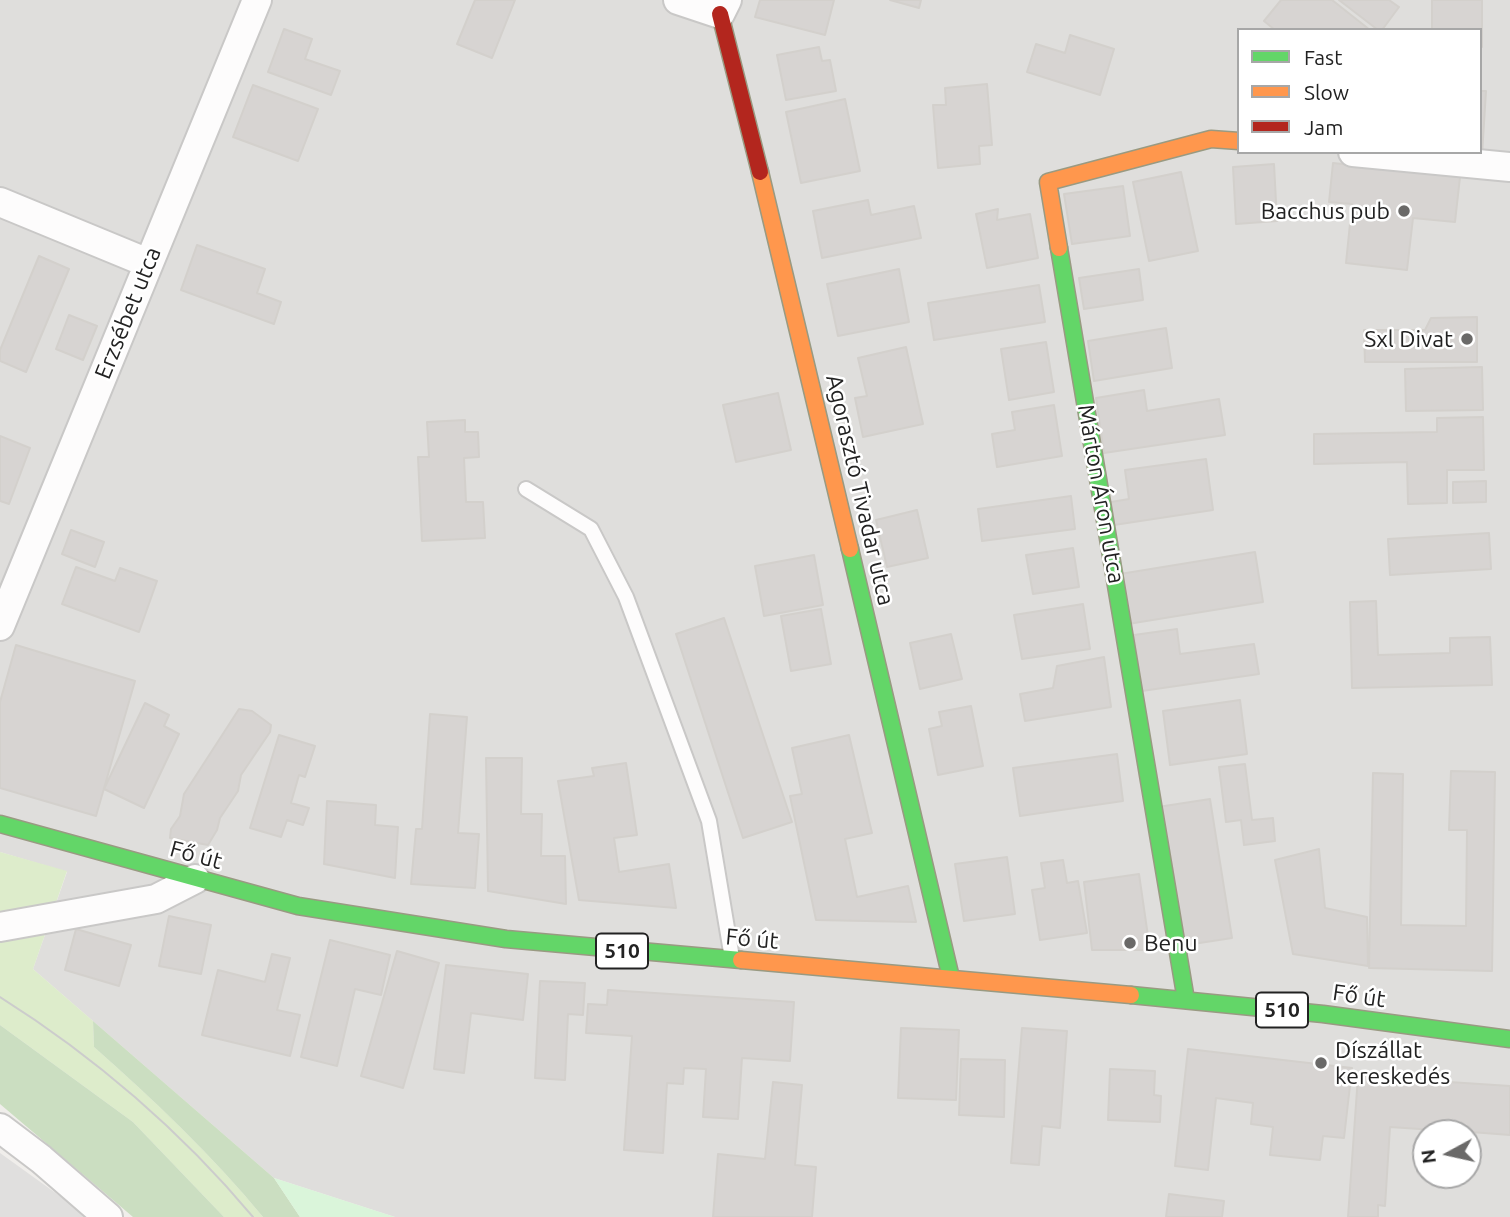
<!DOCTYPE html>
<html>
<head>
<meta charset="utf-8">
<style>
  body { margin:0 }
  #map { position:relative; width:1510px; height:1217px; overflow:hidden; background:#f0eeeb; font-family:Ubuntu,sans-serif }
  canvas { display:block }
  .legend { position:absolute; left:1237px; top:28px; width:245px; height:126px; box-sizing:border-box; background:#fff; border:2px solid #a7a7a7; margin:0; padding:9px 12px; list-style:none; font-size:21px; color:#222 }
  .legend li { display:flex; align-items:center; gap:14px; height:35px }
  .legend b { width:35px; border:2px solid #a7a7a7 }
  .north { position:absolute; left:1412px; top:1119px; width:70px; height:70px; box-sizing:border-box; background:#fff; border:2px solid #a7a7a7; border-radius:50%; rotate:262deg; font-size:19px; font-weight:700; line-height:28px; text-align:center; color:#222 }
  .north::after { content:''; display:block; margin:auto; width:24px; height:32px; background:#6a6968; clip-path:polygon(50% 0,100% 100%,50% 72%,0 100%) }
</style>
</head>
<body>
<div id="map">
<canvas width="1510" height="1217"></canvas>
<ul class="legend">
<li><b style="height:9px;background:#63d668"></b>Fast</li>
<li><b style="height:9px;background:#ff974d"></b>Slow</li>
<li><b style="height:9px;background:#b3261e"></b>Jam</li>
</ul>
<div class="north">N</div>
</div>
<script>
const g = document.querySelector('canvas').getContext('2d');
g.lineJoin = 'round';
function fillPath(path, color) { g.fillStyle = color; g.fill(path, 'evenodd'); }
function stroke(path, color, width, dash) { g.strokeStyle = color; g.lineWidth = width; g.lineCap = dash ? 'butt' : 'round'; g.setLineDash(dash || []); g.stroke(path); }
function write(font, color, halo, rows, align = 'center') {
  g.font = font + ' Ubuntu,sans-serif'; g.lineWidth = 5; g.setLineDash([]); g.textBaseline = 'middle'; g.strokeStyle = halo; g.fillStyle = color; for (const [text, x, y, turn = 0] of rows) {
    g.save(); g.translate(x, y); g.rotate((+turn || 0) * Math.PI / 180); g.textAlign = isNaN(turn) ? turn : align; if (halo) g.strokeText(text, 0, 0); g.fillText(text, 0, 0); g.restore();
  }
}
const residential = new Path2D(`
  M0 0H1510V1217H395L274 1178 33 969 67 872 0 852ZM1239 30H1480V152H1239ZM1426 1133H1468V1175H1426Z`);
const grass = new Path2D(`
  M0 852 67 871 33 969 93 1021 94 1047C154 1100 212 1155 263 1217H224L133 1122 0 1025Z`);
const forest = new Path2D(`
  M93 1021 274 1178 300 1217H263C212 1155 154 1100 94 1047Z
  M0 1025 133 1122 224 1217H133L0 1104Z`);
const park = new Path2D(`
  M274 1178 395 1217H300Z`);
const parking = new Path2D(`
  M0 1153 89 1217H0Z`);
const building = new Path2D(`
  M475 0H515L492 58 457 44Z
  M760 0H834L825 35 755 17Z
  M890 0H921L919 8Z
  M1281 0H1332L1370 30H1275L1264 21Z
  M1339 0H1389L1399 7 1382 30H1378Z
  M1432 0H1482V47L1480 30H1432Z
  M284 29 312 39 305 59 340 71 331 95 268 72Z
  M1070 35 1114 49 1100 95 1027 72 1036 44 1065 53Z
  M819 47 822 61 830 60 836 91 786 100 777 55Z
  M987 84 992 145 979 146 980 164 938 168 933 105H946L945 88Z
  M253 85 318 109 298 161 233 137Z
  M1480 91H1486L1482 155 1480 152Z
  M845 99 860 171 801 183 786 112Z
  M1333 163 1460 177 1455 222 1413 218 1407 270 1346 263 1352 204 1329 202Z
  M1274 164 1277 221 1236 224 1233 167Z
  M1181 172 1198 251 1149 261 1133 182Z
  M1123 186 1130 236 1072 244 1064 194Z
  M868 200 871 215 914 206 921 238 822 258 813 211Z
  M998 209 997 220 1030 214 1038 258 987 268 976 214Z
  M197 245 265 269 257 293 281 302 274 324 181 290Z
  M39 256 69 269 26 372 0 361V350Z
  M899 269 909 322 838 336 827 284Z
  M1139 269 1143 300 1084 309 1079 278Z
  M1039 285 1045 322 934 340 928 303Z
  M69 315 97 326 83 360 56 349Z
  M1477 317V362H1365L1364 330H1425L1431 318Z
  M1166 328 1172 368 1094 381 1088 341Z
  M1046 342 1054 392 1009 400 1001 349Z
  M906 347 923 424 863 437 855 398 867 396 858 358Z
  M1482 367 1483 410 1406 411 1405 369Z
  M1144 390 1147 411 1219 399 1225 435 1104 453 1096 398Z
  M778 393 791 450 736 462 723 405Z
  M1054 405 1062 456 997 467 992 434 1015 430 1012 412Z
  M1483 417 1484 470H1447V503L1408 504 1407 462 1314 464V434L1437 432V418Z
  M465 420V432H478L479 457 464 458 466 502H483L485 538 422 541 418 457H429L427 422Z
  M0 436 30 448 9 504 0 501Z
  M1206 459 1213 510 1114 525 1111 502 1129 499 1125 470Z
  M1486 481V502L1453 503V482Z
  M1071 496 1075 529 982 541 978 509Z
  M917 510 928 558 887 567 876 520Z
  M71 530 104 542 95 567 62 554Z
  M1489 533 1491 569 1390 575 1388 539Z
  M1073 548 1079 587 1033 594 1026 555Z
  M1255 552 1263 602 1128 624 1120 574Z
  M814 555 823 605 764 616 755 566Z
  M76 567 115 581 120 568 157 581 139 632 62 604Z
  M1376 601 1378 655 1450 653V638L1490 637 1492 685 1352 688 1350 602Z
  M1083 604 1090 649 1022 659 1014 615Z
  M821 609 831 664 791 671 781 616Z
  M724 618 792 822 743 838 676 634Z
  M1177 629 1180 654 1254 644 1259 674 1142 691 1134 635Z
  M951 634 962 679 920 689 910 643Z
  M16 645 135 681 96 816 0 788V702Z
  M1104 657 1111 707 1025 721 1020 694 1053 688 1057 666Z
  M1240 700 1247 754 1170 765 1163 711Z
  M145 703 169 715 164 726 179 734 144 808 104 789Z
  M971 706 983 766 938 775 929 729 942 726 939 712Z
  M239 709 252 711 271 725 270 732 241 775 238 791 220 818 217 830 208 845 170 838 171 829 180 816 184 794Z
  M430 714 467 717 458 833 479 834 475 888 411 884 416 829H422Z
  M279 735 315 746 305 777 299 775 291 803 309 808 303 825 287 820 281 837 250 828Z
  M849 735 872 833 845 839 857 897 908 886 916 922 816 920 790 796 802 794 792 748Z
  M1117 754 1123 801 1020 816 1013 768Z
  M486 758H522L521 814H542L541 856H565L566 904 488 891Z
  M626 763 637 835 614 838 619 872 669 864 676 908 579 900 558 781 594 776 592 768Z
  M1245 764 1252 820 1273 818 1275 841 1244 845 1241 820 1226 822 1219 767Z
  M1451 771 1495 772 1492 971 1369 968 1373 773 1403 774 1401 925 1466 926 1467 830H1449Z
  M1210 799 1232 938 1180 946 1158 807Z
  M327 801 376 805 375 825 398 827 395 878 324 864Z
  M1319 849 1325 908 1367 917 1368 966 1293 954 1275 860Z
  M1007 857 1015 914 964 921 955 864Z
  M1063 860 1067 883 1078 881 1087 933 1040 940 1032 890 1045 888 1041 863Z
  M1139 874 1150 950H1092L1084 882Z
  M169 916 211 925 201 974 159 966Z
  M76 929 131 945 119 986 65 970Z
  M330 940 390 955 381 995 355 989 337 1066 301 1057Z
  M397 951 439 963 403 1088 361 1076Z
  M272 954 290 958 277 1010 300 1015 290 1056 202 1035 218 970 265 982Z
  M446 965 528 974 523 1020 471 1013 464 1073 434 1069Z
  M540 981 585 983 583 1015 568 1014 565 1080 535 1078Z
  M608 990 794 1002 790 1061 742 1058 738 1119 703 1117 706 1069 684 1068 683 1084 667 1083 663 1153 624 1150 632 1036 586 1033 588 1004 607 1005Z
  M901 1028 959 1030 956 1100 898 1098Z
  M1022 1028 1067 1031 1060 1128 1042 1126 1039 1165 1011 1163Z
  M1188 1049 1352 1068 1344 1138 1323 1136 1320 1160 1270 1155 1273 1127 1251 1124 1253 1103 1216 1098 1208 1170 1175 1166Z
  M961 1059 1005 1060 1004 1117 959 1115Z
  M1110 1069 1155 1071 1154 1095 1161 1096 1160 1122 1108 1120Z
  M1358 1076 1510 1086V1135L1471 1132 1468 1181 1430 1179V1175H1468V1133H1433L1434 1130 1390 1127 1385 1206 1378 1205V1217H1348Z
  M773 1082 802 1085 795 1165 816 1167 812 1217H713L718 1154 765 1159Z
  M1169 1194 1224 1201 1222 1217H1166Z`);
const lane = new Path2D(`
  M526 489 591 529 626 597 709 821 732 958`);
const street = new Path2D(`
  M678 0 720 14 727 0
  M1353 152 1510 167
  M0 202 148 263
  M0 626 257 0
  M0 927 156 899 195 879
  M0 1128 41 1159 108 1217`);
const fast = new Path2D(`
  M1059 248 1186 1000
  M850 549 951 978
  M0 824 298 906 506 939 741 960
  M1131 995 1323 1014 1510 1039`);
const slow = new Path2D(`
  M760 172 850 549
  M1059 248 1048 182 1211 139 1239 141
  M741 960 1131 995`);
const jam = new Path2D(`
  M720 14 760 172`);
const tram = new Path2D(`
  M0 997C94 1056 182 1132 253 1217`);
const markers = [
  [1404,211,7,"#6a6968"],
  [1467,339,7,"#6a6968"],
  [1130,943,7,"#6a6968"],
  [1321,1063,7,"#6a6968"]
];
const shields = [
  [622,951,52],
  [1282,1010,52]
];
const shieldNames = [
  ["510",622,951],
  ["510",1282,1010]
];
const poiNames = [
  ["Bacchus pub",1390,211],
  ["Sxl Divat",1453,339],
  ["Benu",1144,943,"left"],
  ["Díszállat",1335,1050,"left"],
  ["kereskedés",1335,1076,"left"]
];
const streetNames = [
  ["Erzsébet utca",128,313,-68],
  ["Agorasztó Tivadar utca",860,490,77],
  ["Márton Áron utca",1101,494,80],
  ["Fő út",196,855,15],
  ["Fő út",752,939,5],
  ["Fő út",1359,996,8]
];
fillPath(residential, '#dfdedc');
fillPath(grass, '#ddeccb');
fillPath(forest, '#cbdec1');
fillPath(park, '#daf5da');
fillPath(parking, '#e0dfde');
fillPath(building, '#d7d4d2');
stroke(building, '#d3d0cc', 2);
stroke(lane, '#c9c8c7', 18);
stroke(street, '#c9c8c7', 32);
stroke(fast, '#999a82', 19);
stroke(slow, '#999a82', 19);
stroke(jam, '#999a82', 19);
stroke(lane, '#fdfcfc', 14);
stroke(street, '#fdfcfc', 28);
stroke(fast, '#63d668', 16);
stroke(slow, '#ff974d', 16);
stroke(jam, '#b3261e', 16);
stroke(tram, '#ccc', 2);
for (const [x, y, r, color] of markers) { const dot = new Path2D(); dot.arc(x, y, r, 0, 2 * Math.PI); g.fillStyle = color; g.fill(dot); stroke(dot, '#fff', 2.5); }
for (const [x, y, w] of shields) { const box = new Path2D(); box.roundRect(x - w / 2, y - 17.5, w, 35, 5); g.fillStyle = '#fff'; g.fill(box); stroke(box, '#222', 2); }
write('bold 21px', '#222', null, shieldNames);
write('23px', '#222', '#fff', poiNames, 'right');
write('23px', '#222', '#fff', streetNames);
</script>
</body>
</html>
